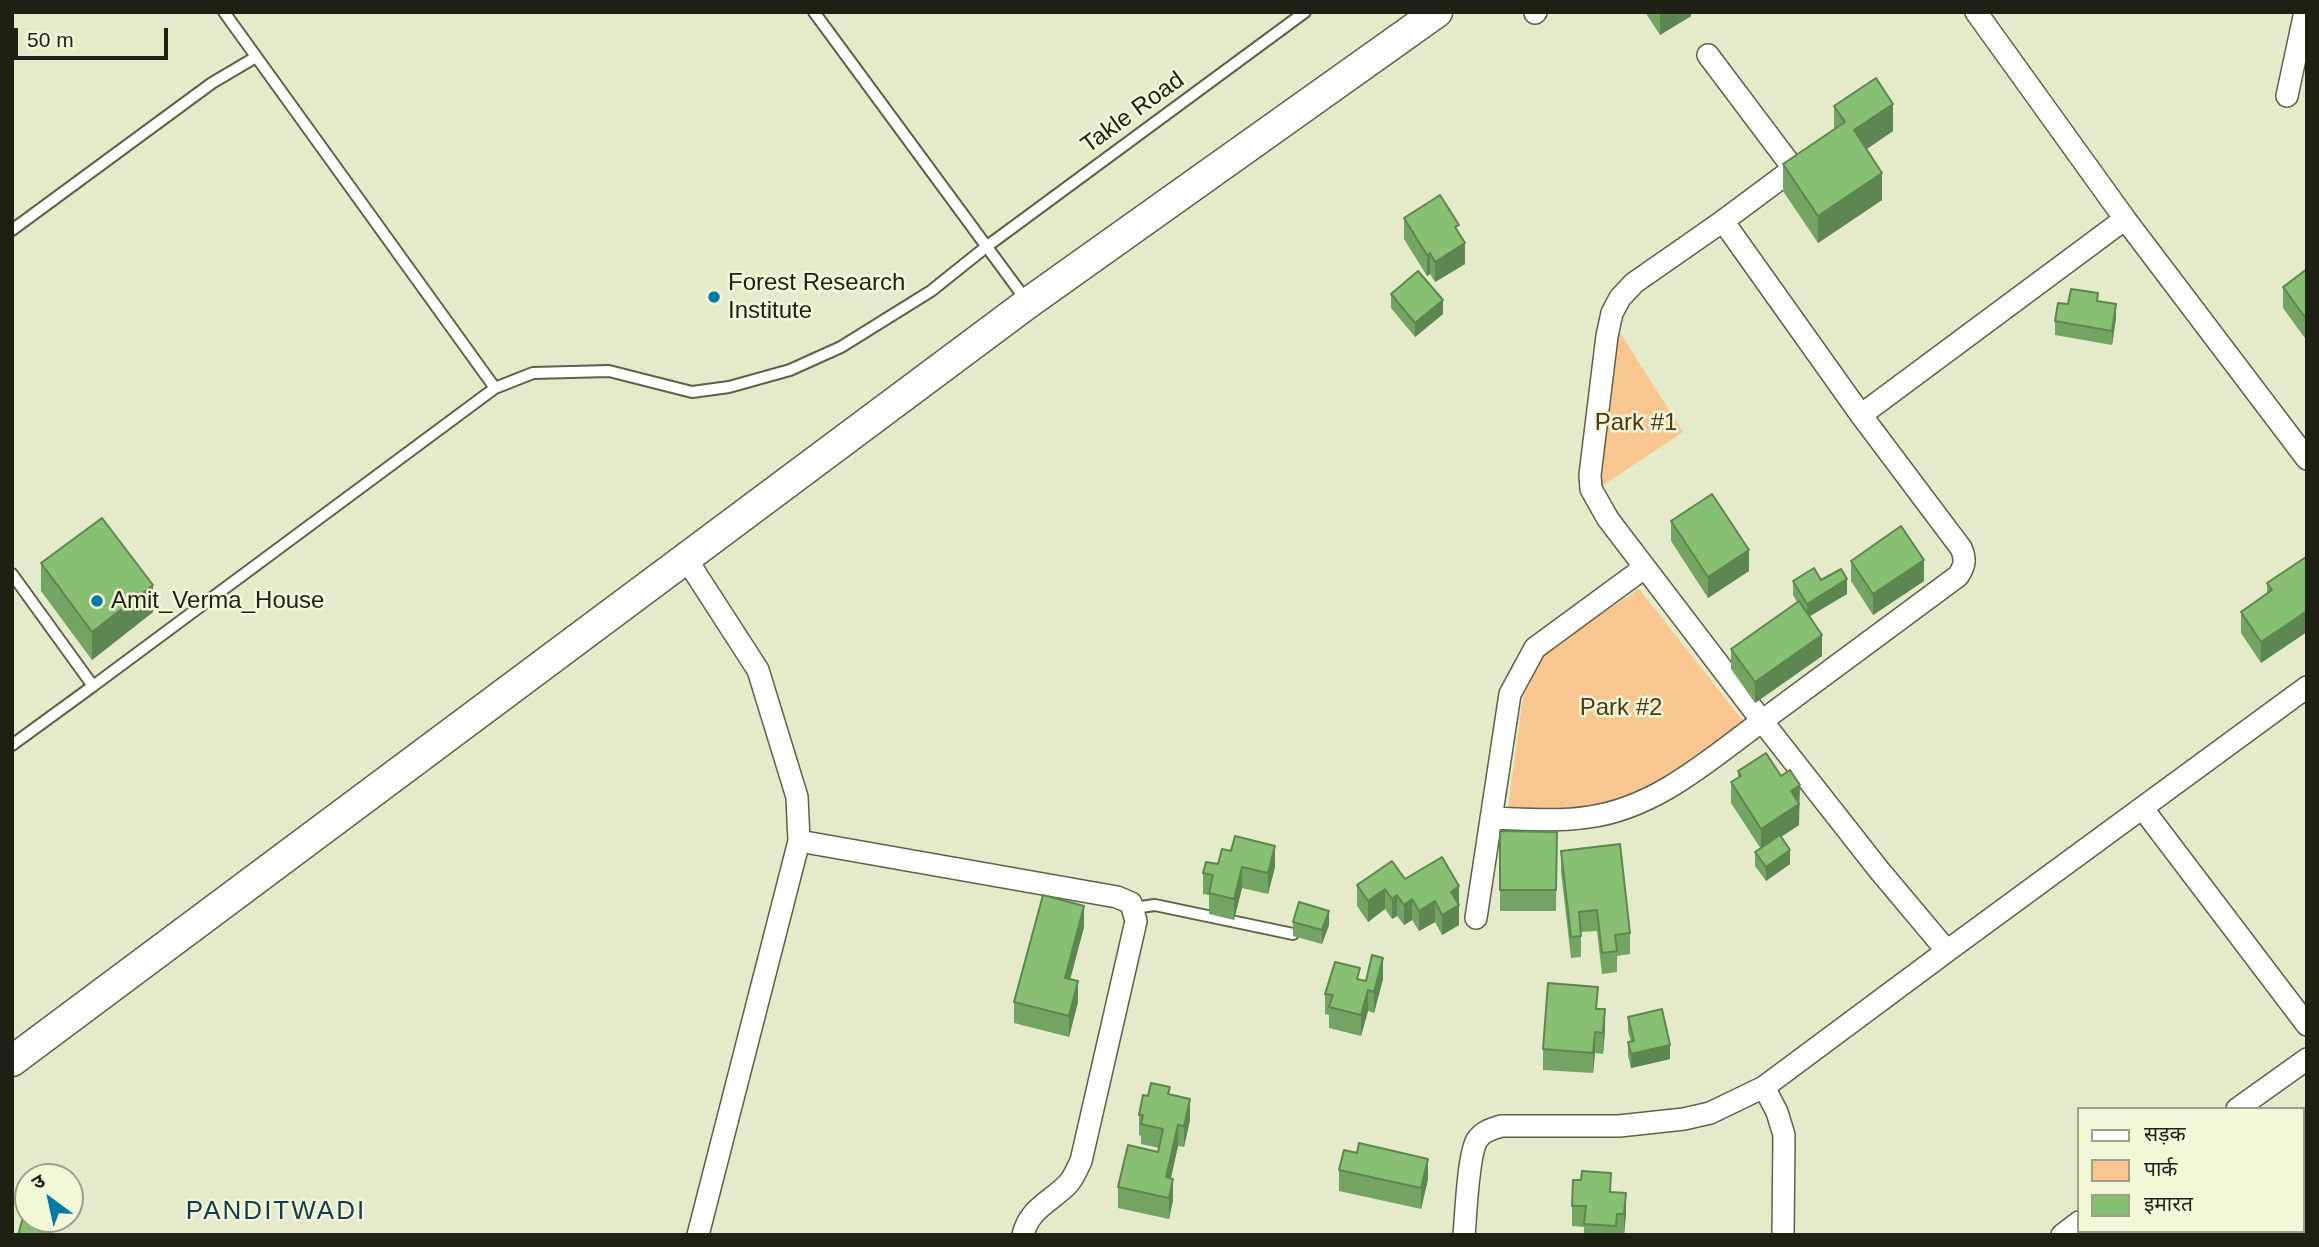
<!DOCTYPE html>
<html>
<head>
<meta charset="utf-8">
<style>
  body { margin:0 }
  #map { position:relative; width:2319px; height:1247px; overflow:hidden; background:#e5eacb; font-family:Helvetica,"Noto Sans Devanagari",sans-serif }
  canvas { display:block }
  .frame { position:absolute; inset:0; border:14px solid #1e2014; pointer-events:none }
  .legend { position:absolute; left:2077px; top:1107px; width:228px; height:126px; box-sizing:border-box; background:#f2f7d8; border:2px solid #9da18a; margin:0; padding:9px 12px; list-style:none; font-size:21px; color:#1e2014 }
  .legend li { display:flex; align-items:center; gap:14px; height:35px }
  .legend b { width:35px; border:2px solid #9da18a }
  .north { position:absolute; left:14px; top:1163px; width:70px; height:70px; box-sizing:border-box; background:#f2f7d8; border:2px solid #9da18a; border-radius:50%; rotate:327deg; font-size:19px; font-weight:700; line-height:28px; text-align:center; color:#1e2014 }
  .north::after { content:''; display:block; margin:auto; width:24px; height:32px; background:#0579a2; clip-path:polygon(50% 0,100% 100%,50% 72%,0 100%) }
  .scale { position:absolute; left:14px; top:28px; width:154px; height:32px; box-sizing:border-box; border:4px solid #1e2014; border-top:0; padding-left:9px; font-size:21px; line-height:24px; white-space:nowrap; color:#1e2014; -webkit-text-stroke:5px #f2f7d8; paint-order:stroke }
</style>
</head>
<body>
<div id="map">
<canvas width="2319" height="1247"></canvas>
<div class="frame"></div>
<ul class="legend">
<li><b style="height:9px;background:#fff"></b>सड़क</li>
<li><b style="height:19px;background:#f9c691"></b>पार्क</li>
<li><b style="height:19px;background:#87bf73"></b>इमारत</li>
</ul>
<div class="north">उ</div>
<div class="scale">50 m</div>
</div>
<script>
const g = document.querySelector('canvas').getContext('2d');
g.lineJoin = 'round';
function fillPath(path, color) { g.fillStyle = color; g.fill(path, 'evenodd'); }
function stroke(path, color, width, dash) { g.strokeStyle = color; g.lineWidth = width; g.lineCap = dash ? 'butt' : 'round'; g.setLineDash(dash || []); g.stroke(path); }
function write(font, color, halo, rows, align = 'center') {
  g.font = font + ' Helvetica,sans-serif'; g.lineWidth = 5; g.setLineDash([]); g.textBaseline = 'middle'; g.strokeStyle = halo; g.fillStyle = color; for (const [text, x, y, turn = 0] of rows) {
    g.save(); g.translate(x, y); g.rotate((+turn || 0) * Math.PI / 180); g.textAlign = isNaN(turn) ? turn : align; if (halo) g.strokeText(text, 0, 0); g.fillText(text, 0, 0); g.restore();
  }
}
const green = new Path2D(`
  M1612 320 1683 432 1596 490Z
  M1639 589 1747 726 1668 786 1571 815H1507L1523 698 1542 654Z`);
const service = new Path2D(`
  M224 12 495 388
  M814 12 1026 300
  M12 230 212 83 256 57
  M12 574 93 686 12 745
  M93 686 495 388 533 373 609 371 692 392 729 387 790 370 841 347 931 291 986 247 1305 12
  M1133 908 1155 905 1293 934`);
const minor = new Path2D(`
  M1976 12 2125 219 2307 459
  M1535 13 1536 12
  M1708 55 1790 164V170L1785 175 1723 221
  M2287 96 2305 12
  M685 557 758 670 797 797 799 841
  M2143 809 2307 1025
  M1491 818C1523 819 1557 822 1589 817 1656 808 1709 760 1762 721L1608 519 1591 489 1590 475 1607 336 1612 313 1620 298 1634 283 1723 221 1861 415
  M1476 918 1510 694 1535 648 1644 568
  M1947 951 2307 687
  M1764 1087 1777 1112 1784 1135 1783 1235
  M2237 1109 2307 1059
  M698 1235 799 841 1117 897 1131 903 1136 921 1081 1161C1077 1169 1074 1178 1067 1185 1050 1202 1029 1209 1023 1235
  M1464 1235C1466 1214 1468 1155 1477 1140 1483 1131 1492 1129 1501 1126H1619L1684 1119 1710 1113 1764 1087 1947 951 1879 870 1762 721 1958 576C1965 566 1966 559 1961 548L1861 415 2125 219
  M2062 1235 2079 1222`);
const secondary = new Path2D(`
  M12 1061 1028 303 1437 12`);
const wall = new Path2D(`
  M1645 12H1691V16L1660 35Z
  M1834 106 1893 131 1866 149 1882 200 1818 243 1783 191V164L1834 129Z
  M1404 218 1459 234 1465 264 1435 282 1430 274 1427 276 1404 239Z
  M2307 262V341L2283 308V287L2305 271V264Z
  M1391 294 1443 314 1415 337 1391 308Z
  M2098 301 2116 318 2112 345 2055 335V321L2068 304Z
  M1671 521 1749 571 1708 598 1671 541Z
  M2307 559 2261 663 2241 633V612L2267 593V583Z
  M1851 561 1924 581 1873 615 1851 581Z
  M41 563 153 612 92 660 41 591Z
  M1821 580 1847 594 1809 616 1822 656 1755 703 1731 669V649L1797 602 1793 595V581Z
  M1738 771 1800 806 1799 807V825L1781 837 1790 864 1766 881 1755 866V852L1761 849 1731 803V782L1738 777Z
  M1500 831 1557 832 1556 911H1500Z
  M1561 851 1630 933V954L1617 956V972L1602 974 1597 931 1581 932V957L1571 958 1561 872Z
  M1218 864 1275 867 1268 894 1242 888 1234 920 1209 914V895L1203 894V873Z
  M1405 879 1459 886V925L1442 935 1435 922 1419 931 1412 920 1404 925 1397 916 1392 919 1385 909 1368 922 1357 906V885Z
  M1293 922 1329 925 1322 944 1293 936Z
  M1084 927 1070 979 1078 1002 1069 1037 1014 1023V1002Z
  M1383 979 1374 1013 1368 1011 1361 1036 1329 1028V1015L1325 1014V994L1360 980 1366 981Z
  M1598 1009 1605 1030 1603 1054 1595 1053 1593 1073 1543 1070V1049Z
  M1628 1017 1670 1059 1631 1068 1628 1056V1042H1631L1628 1031Z
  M1170 1095 1190 1120 1184 1147 1178 1146 1171 1178 1173 1200 1169 1219 1118 1208V1187L1158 1152 1159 1148 1141 1144V1136L1139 1135V1115L1148 1096Z
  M1357 1153 1428 1179 1421 1209 1339 1191V1170Z
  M1611 1192 1626 1213 1624 1235H1584V1227L1572 1226V1206Z`);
const shadedWall = new Path2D(`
  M1663 12H1691V16L1660 35V14Z
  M1893 104V131L1854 158V130Z
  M1882 173V200L1818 243V216Z
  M1465 243V264L1435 282V262Z
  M1430 253V274L1427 276V255Z
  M1443 300V314L1415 337V323Z
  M2116 304V318L2112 345V331Z
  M1749 550V571L1708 598V577Z
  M1924 560V581L1873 615V594Z
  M1847 579V594L1807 618V604Z
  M153 585V612L92 660V632Z
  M2307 611V632L2261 663V642Z
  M1822 635V656L1755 703V682Z
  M1800 785 1799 825 1761 850V829L1791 791Z
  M1275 846V867L1268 894V873Z
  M1790 850V864L1766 881V867Z
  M1242 867V888L1234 920V899Z
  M1459 886V925L1442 935V915L1451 892Z
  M1385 889V909L1368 922V901Z
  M1397 895V916L1392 919V899Z
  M1412 899V920L1404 925V905Z
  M1435 901V922L1419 931V911Z
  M1084 906V927L1065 999V978Z
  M1329 911V925L1322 944V930Z
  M1383 958V979L1374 1013V992Z
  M1078 981V1002L1069 1037V1016Z
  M1368 990V1011L1361 1036V1015Z
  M1605 1009V1030L1603 1054V1033Z
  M1595 1032V1053L1593 1073V1053Z
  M1670 1045V1059L1631 1068V1054Z
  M1190 1099V1120L1184 1147V1126Z
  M1178 1125V1146L1166 1198V1177Z
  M1428 1159V1179L1421 1209V1188Z
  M1173 1179V1200L1169 1219V1198Z
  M1626 1193V1213L1624 1235V1214Z
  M52 1219H56L51 1235H48Z`);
const building = new Path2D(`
  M1876 78 1893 104 1854 130 1882 173 1818 216 1783 164 1845 122 1834 106Z
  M1440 195 1459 225 1455 227 1465 243 1435 262 1430 253 1427 255 1404 218Z
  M2307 269V320L2283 287Z
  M1418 271 1443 300 1415 323 1391 294Z
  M2071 289 2098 293 2097 301 2116 304 2112 331 2055 321 2058 303 2068 304Z
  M1712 494 1749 550 1708 577 1671 521Z
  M102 518 153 585 92 632 41 563Z
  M1901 526 1924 560 1873 594 1851 561Z
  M2306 557 2307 559V611L2261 642 2241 612 2272 590 2267 583Z
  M1814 568 1821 580 1841 569 1847 579 1807 604 1793 581Z
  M1799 601 1822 635 1755 682 1731 649Z
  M1766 753 1781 776 1790 770 1800 785 1791 791 1799 804 1761 829 1731 782 1741 776 1738 771Z
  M1500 831 1557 832 1556 890H1500Z
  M1780 835 1790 850 1766 867 1755 852Z
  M1235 836 1275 846 1268 873 1242 867 1234 899 1209 893 1213 875 1203 873 1206 862 1218 864 1222 849 1231 851Z
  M1620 844 1630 933 1615 935 1617 951 1602 953 1597 910 1579 912 1581 936 1571 937 1561 851Z
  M1442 857 1459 886 1451 892 1459 905 1442 915 1435 901 1419 911 1412 899 1404 905 1397 895 1392 899 1385 889 1368 901 1357 885 1392 861 1405 879Z
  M1043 895 1084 906 1065 978 1078 981 1069 1016 1014 1002Z
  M1299 902 1329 911 1322 930 1293 922Z
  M1372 955 1383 958 1374 992 1368 990 1361 1015 1329 1007 1333 995 1325 994 1335 962 1360 968 1357 979 1366 981Z
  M1548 983 1598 987 1596 1009H1605L1603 1033 1595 1032 1593 1053 1543 1049Z
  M1662 1009 1670 1045 1631 1054 1628 1042 1634 1041 1628 1017Z
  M1151 1083 1170 1087 1168 1094 1190 1099 1184 1126 1178 1125 1166 1177 1173 1179 1169 1198 1118 1187 1128 1145 1158 1152 1163 1129 1141 1124 1143 1115H1139L1143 1095 1148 1096Z
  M1359 1143 1428 1159 1421 1188 1339 1170 1344 1150 1357 1153Z
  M1582 1171 1611 1173 1610 1192 1626 1193 1624 1214H1617L1616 1226 1584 1224 1586 1206H1572L1573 1180H1581Z
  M28 1200V1219H52L48 1235H18Z`);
const markers = [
  [714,297,7,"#0579a2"],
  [97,601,7,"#0579a2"]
];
const streetNames = [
  ["Takle Road",1133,113,-36]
];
const poiNames = [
  ["Forest Research",728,283],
  ["Institute",728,311],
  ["Amit_Verma_House",111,601]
];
const parkNames = [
  ["Park #1",1636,423],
  ["Park #2",1621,708]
];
const neighbourhoodNames = [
  ["PANDITWADI",276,1212]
];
fillPath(green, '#f9c691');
stroke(service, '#5e6247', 14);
stroke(minor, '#5e6247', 24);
stroke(secondary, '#5e6247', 33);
stroke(service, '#fff', 10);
stroke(minor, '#fff', 21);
stroke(secondary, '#fff', 30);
fillPath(wall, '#74a463');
fillPath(shadedWall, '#5e8650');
fillPath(building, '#87bf73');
stroke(building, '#5e8650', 2);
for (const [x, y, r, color] of markers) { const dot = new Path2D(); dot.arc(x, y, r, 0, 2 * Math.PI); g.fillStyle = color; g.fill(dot); stroke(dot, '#f2f7d8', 2.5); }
write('24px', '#1e2014', '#f2f7d8', streetNames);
write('24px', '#1e2014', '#f2f7d8', poiNames, 'left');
write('24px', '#513616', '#f2f7d8', parkNames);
g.letterSpacing = '2px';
write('26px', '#0f3d52', '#f2f7d8', neighbourhoodNames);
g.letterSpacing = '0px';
</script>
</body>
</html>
